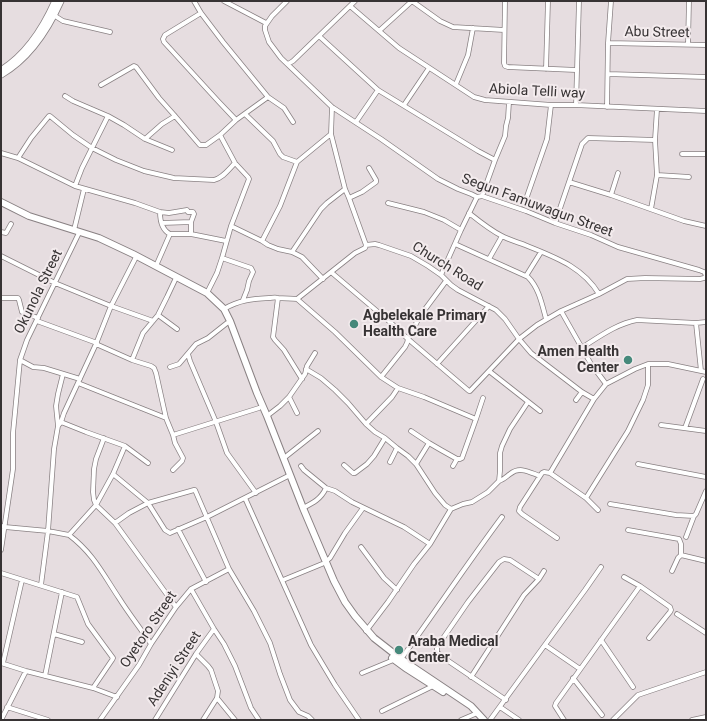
<!DOCTYPE html>
<html>
<head>
<meta charset="utf-8">
<style>
  body { margin:0 }
  #map { position:relative; width:707px; height:721px; overflow:hidden; background:#e6dde0; font-family:Roboto,sans-serif }
  canvas { display:block }
  .frame { position:absolute; inset:0; border:2px solid #373334; pointer-events:none }
</style>
</head>
<body>
<div id="map">
<canvas width="707" height="721"></canvas>
<div class="frame"></div>
</div>
<script>
const g = document.querySelector('canvas').getContext('2d');
g.lineJoin = 'round';
function stroke(path, color, width, dash) { g.strokeStyle = color; g.lineWidth = width; g.lineCap = dash ? 'butt' : 'round'; g.setLineDash(dash || []); g.stroke(path); }
function write(font, color, halo, rows, align = 'center') {
  g.font = font + ' Roboto,sans-serif'; g.lineWidth = 4; g.setLineDash([]); g.textBaseline = 'middle'; g.strokeStyle = halo; g.fillStyle = color; for (const [text, x, y, turn = 0] of rows) {
    g.save(); g.translate(x, y); g.rotate((+turn || 0) * Math.PI / 180); g.textAlign = isNaN(turn) ? turn : align; if (halo) g.strokeText(text, 0, 0); g.fillText(text, 0, 0); g.restore();
  }
}
const minor = new Path2D(`
  M194 1 201 13 223 42 268 97 284 108 293 122
  M224 1 266 23
  M287 1 272 16 265 26V30L269 42 281 58 332 107 381 139 438 179 458 189 471 194 477 197 482 196 526 211 555 223 591 235 618 247 699 270 704 272 706 275
  M412 1 440 21 453 27 504 30
  M505 1 504 63 505 66 508 67 576 70
  M350 6 399 48 474 97 485 100 551 105H576L706 111
  M201 13 165 35 163 39 164 42 218 101 236 120
  M52 14 63 21 110 32
  M379 31 412 1
  M319 36 378 90 478 151 495 160
  M608 43 706 45
  M688 44 689 1
  M288 64 293 61 355 1
  M546 69 548 1
  M608 74 706 77
  M456 84 468 55 473 28
  M101 85 134 66 136 67 159 98 175 116 199 144 200 145H206L220 135
  M65 96 73 101 108 116 124 125 145 139 172 150
  M404 105 429 68
  M576 105 579 1
  M332 107 331 134 345 189 349 198 366 245
  M607 107 608 43 611 1
  M245 114 273 141 280 154 283 157 297 162
  M356 122 378 90
  M145 139 162 124 175 116
  M1 153 18 158 75 186 135 203 160 212C160 220 162 230 170 234L156 266
  M682 154H706
  M18 158 31 138 49 116H50L73 135 92 148 116 160 144 171 174 178 214 180C223 178 229 169 235 163
  M657 175 689 177
  M569 182 611 195 684 221 706 226
  M75 186 82 168 108 116
  M611 195 618 173
  M482 196 495 160 505 136 506 126 508 118 509 102
  M349 198 362 192 376 182V180L369 168
  M388 203 424 212 444 220 461 230
  M524 205 547 139 551 105
  M651 209 657 175 655 140 657 109
  M160 212 169 213 187 210 188 212H193L194 214 191 222V234
  M469 213C479 221 490 230 502 236 509 240 518 242 525 245 554 257 582 266 599 294
  M162 223 191 222
  M555 223 582 144 588 138 655 140
  M231 226 262 241 268 245 278 249 292 252 302 257 323 279
  M74 230 84 189
  M1 232 6 233 11 224
  M170 234H191L226 241
  M262 241 280 206 297 162 331 134
  M455 244 528 277C539 288 542 304 546 319
  M292 252 321 209 327 203 345 189
  M1 256 55 283 111 306 153 321
  M222 258 251 268 253 272 249 281 247 290 243 300
  M489 259 502 236
  M331 272 391 323 408 339 469 391H470L519 339 537 325 561 311 599 294 627 279 645 278 700 279 704 278 706 276
  M441 275 461 230 477 197
  M526 276 541 252
  M207 293 217 273 222 258 231 226 249 179 248 177 235 163 220 135 236 120 268 97
  M1 298H18L19 300 22 312 38 318
  M278 298 273 337 275 340 284 350 302 379
  M297 299 335 332 381 377 398 388 424 397 476 419
  M224 309C239 300 252 299 269 298 272 298 275 297 278 298 285 298 291 299 297 299L355 253 365 248 366 245 375 244 379 245 411 256 428 266 441 275 451 285 458 290 496 310 505 319 519 339 531 353 582 392 594 399
  M561 311 591 364 606 384
  M158 315 177 329
  M37 321 97 343
  M696 323 701 371
  M96 344 132 360 151 366 154 368 156 373 166 418 173 435 175 443 183 458 182 461 173 470
  M581 348C599 337 616 324 637 320L696 323 706 322
  M188 354 190 361 216 422 227 453 256 493
  M20 360 33 367 44 368 80 379
  M132 360 143 333 158 315 167 297 175 280
  M437 364 489 306
  M170 367 179 364 196 344 208 338 227 323
  M306 369 321 378 335 390 348 403 366 424 375 432 385 438 397 448 408 456 416 464 435 493 445 505 451 509 463 504 472 502 488 492 499 481 500 471V453L502 446 510 429 528 402
  M489 371 540 411
  M381 377 405 347 407 343 408 339 420 316 446 281
  M78 383 166 418
  M289 397 297 413
  M576 400 582 392
  M267 416 280 406 289 397 305 374 307 366 315 353
  M61 422 86 432 125 446 148 463
  M366 424 392 397 398 388
  M661 425 706 431
  M58 426 56 406 58 394 63 374
  M685 428 703 379
  M411 431 429 443
  M173 435 259 408
  M104 438 96 459 94 469 93 492 94 500 96 505 115 523 176 607
  M284 458 318 431
  M390 462 397 448
  M416 464 429 443 441 450 457 459H460L462 458 476 419 483 398
  M638 464 706 477
  M344 465 353 473H355L367 464 374 456 385 438
  M301 466 304 470 326 488
  M453 466 457 459
  M550 473 586 498 598 510
  M113 474 148 503 165 530 170 533 207 517 290 475
  M499 481C503 480 506 477 510 474 520 466 529 472 540 476
  M245 498 311 645 335 685 359 720
  M586 498 628 431 643 400 648 385V364
  M610 504 676 515 694 516
  M303 508C313 503 321 499 326 488L335 491 352 502 404 527 430 544
  M115 523 129 513 148 503 194 490H195L229 569 254 611 270 643 280 674 290 700 299 712 308 716 312 720
  M1 526 5 527 48 531 69 535 96 505 113 474 125 446
  M178 529 206 582
  M628 530 679 539 681 544V555L678 558 672 571
  M69 535C93 553 103 574 119 598 129 614 141 629 151 644
  M686 537 694 516 696 514 706 491
  M557 538 522 514 519 511 520 507 542 473 544 472 550 473 594 399 606 384 635 369 648 364H668L706 372
  M361 547 384 578 397 590
  M1 550 13 469V433L20 360 27 340 78 235
  M681 555 706 561
  M325 562 330 558 345 533 363 508
  M1 573 77 597 88 624 113 658 112 660 93 688
  M624 577 640 586 670 607 671 610 670 612 649 638
  M283 580 322 564
  M41 585 48 531 54 449 58 426 61 422 64 413 96 344 111 306 135 259
  M191 589 214 629 224 644 235 666 251 708 259 720
  M677 614 706 633
  M366 631 388 602 414 564 430 544 451 509
  M54 634 82 642
  M601 640 633 687
  M545 645 580 669
  M196 654 208 666 211 670 218 691 217 698 203 720
  M401 659C435 612 467 564 502 517
  M1 663 26 671 93 688 117 697
  M3 663 22 580
  M362 673 391 661 393 659
  M45 676 62 592
  M471 677 524 595 539 579 544 571
  M573 678 602 715
  M217 698 235 720
  M506 700 441 656 437 652V647L468 602 499 562 504 559 510 560 539 579
  M7 707 48 720
  M500 707 519 720
  M382 711 435 685
  M1 720 26 671
  M100 720 139 665 151 644 176 607 191 589 229 569
  M155 720 196 654 214 629
  M461 720 475 714
  M490 720 585 590 601 567
  M564 720 555 706 556 703 640 586
  M613 720 638 695 706 672
  M692 720 706 717`);
const secondary = new Path2D(`
  M1 70C27 54 43 28 55 1
  M1 75C29 59 48 30 61 1`);
const primary = new Path2D(`
  M1 202 29 216 99 238 133 254 207 293 224 309 230 321 257 393 267 416 303 508 334 581 345 602 355 616 374 638 401 659 471 706 484 720
  M392 658 407 669 443 692`);
const markers = [
  [354,324,5,"#46897b"],
  [628,360,5,"#46897b"],
  [399,650,5,"#46897b"]
];
const streetNames = [
  ["Abu Street",657,33,1],
  ["Abiola Telli way",537,92,3],
  ["Segun Famuwagun Street",537,206,20],
  ["Church Road",447,267,32],
  ["Okunola Street",39,292,-64],
  ["Oyetoro Street",149,630,-56],
  ["Adeniyi Street",175,669,-57]
];
const poiNames = [
  ["Agbelekale Primary",363,316],
  ["Health Care",363,332],
  ["Amen Health",619,352,"right"],
  ["Center",619,368,"right"],
  ["Araba Medical",408,642],
  ["Center",408,658]
];
stroke(minor, '#898183', 5.5);
stroke(secondary, '#898183', 7);
stroke(primary, '#898183', 8);
stroke(minor, '#fff', 4);
stroke(secondary, '#fff', 5.5);
stroke(primary, '#fff', 6);
for (const [x, y, r, color] of markers) { const dot = new Path2D(); dot.arc(x, y, r, 0, 2 * Math.PI); g.fillStyle = color; g.fill(dot); stroke(dot, '#f3ebed', 1.5); }
write('14px', '#373334', '#f3ebed', streetNames);
write('bold 14px', '#373334', '#f3ebed', poiNames, 'left');
</script>
</body>
</html>
